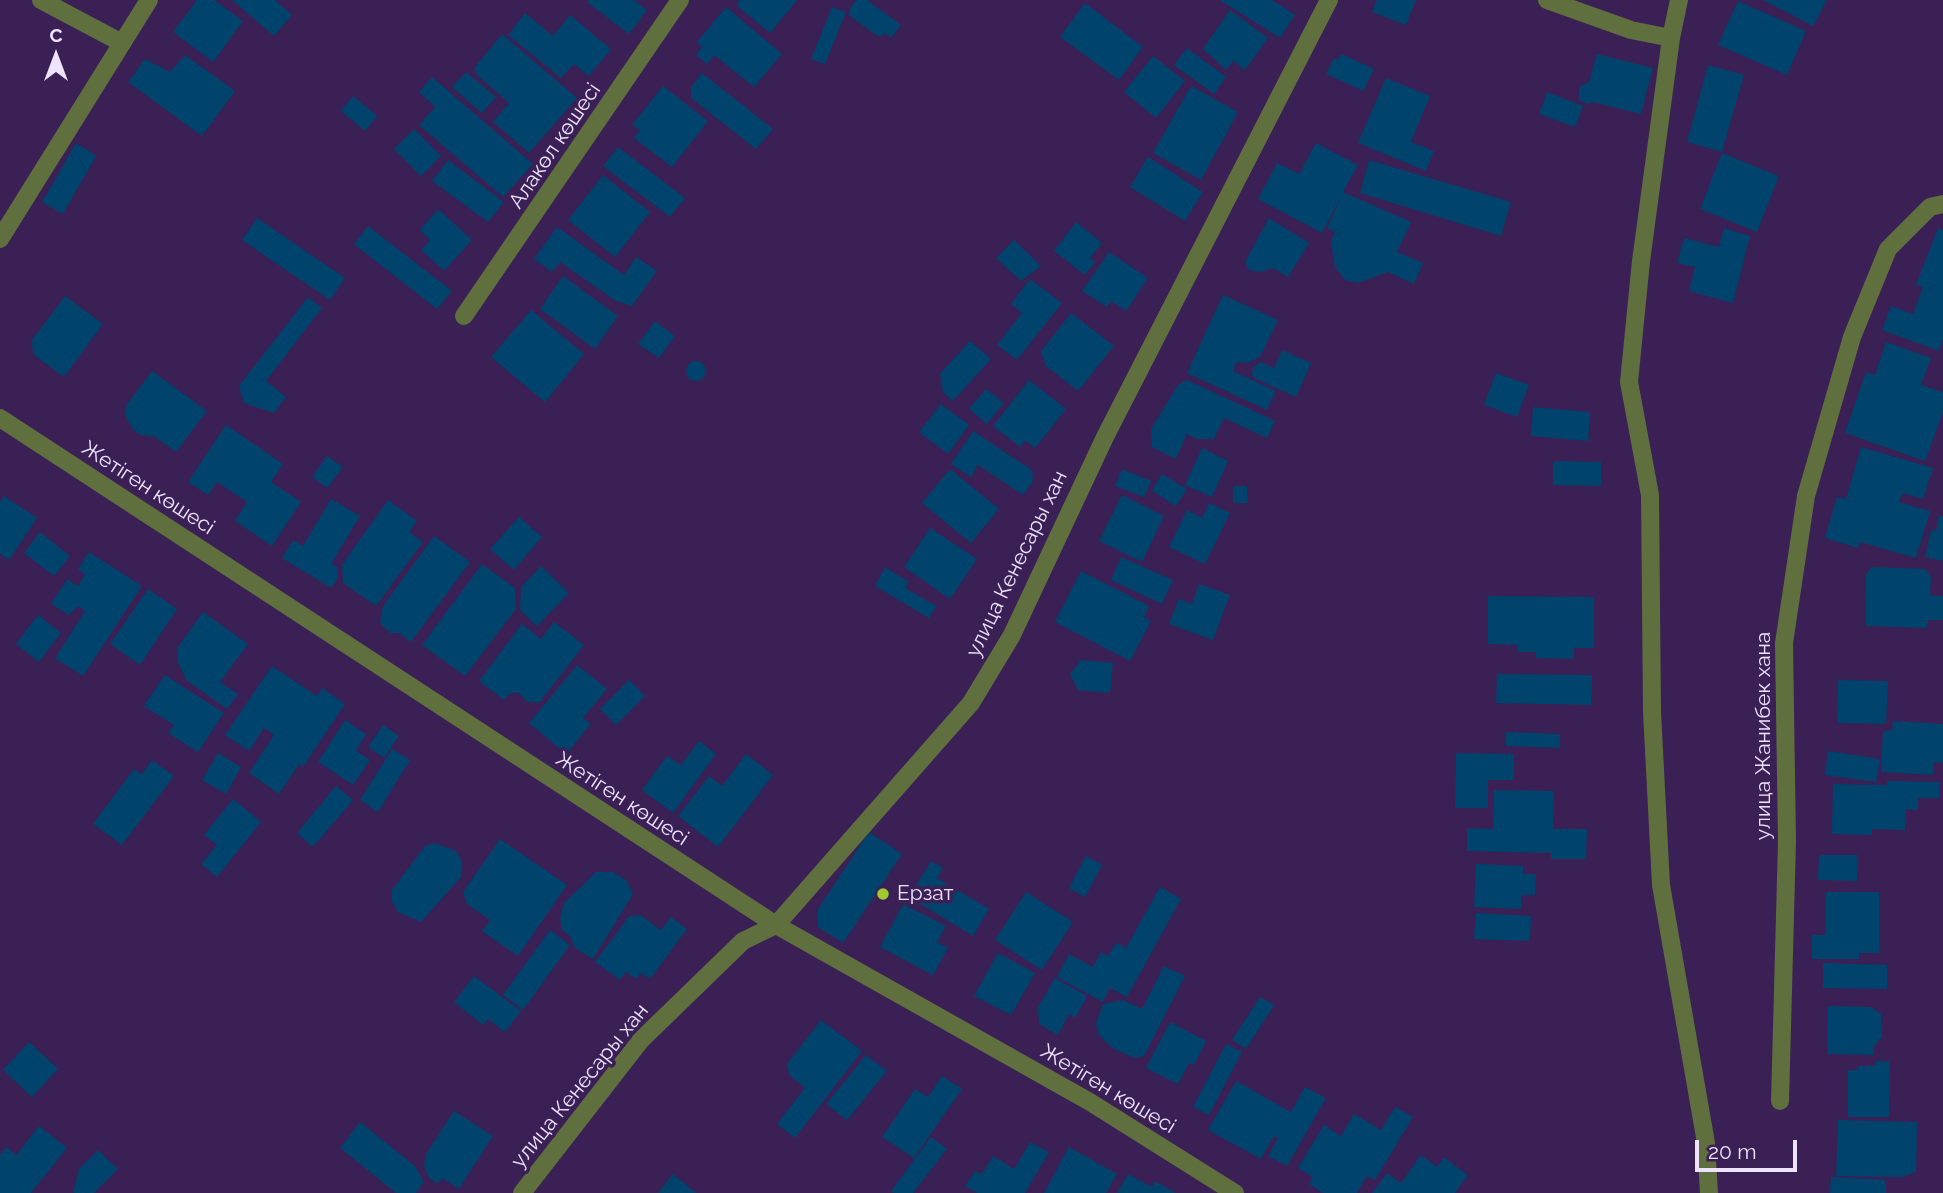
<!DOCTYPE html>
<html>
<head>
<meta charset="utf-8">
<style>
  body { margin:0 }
  #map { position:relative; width:1943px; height:1193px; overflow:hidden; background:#3a2055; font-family:Raleway,sans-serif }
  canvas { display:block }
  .north { position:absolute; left:21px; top:21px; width:70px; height:70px; -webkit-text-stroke:5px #3a2055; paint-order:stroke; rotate:0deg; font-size:19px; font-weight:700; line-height:28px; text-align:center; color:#eee3fe }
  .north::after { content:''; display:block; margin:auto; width:24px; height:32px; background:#eee3fe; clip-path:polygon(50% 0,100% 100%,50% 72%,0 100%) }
  .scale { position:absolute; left:1695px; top:1140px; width:102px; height:32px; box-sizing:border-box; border:4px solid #eee3fe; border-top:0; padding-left:9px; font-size:21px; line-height:24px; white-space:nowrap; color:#eee3fe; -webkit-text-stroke:5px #3a2055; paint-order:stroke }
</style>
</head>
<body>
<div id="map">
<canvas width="1943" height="1193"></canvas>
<div class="north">С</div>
<div class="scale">20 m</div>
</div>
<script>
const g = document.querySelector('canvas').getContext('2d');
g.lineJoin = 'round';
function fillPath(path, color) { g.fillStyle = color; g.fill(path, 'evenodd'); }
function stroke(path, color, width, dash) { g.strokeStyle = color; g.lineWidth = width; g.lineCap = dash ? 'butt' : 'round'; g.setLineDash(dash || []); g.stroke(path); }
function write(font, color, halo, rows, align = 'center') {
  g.font = font + ' Raleway,sans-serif'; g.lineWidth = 7; g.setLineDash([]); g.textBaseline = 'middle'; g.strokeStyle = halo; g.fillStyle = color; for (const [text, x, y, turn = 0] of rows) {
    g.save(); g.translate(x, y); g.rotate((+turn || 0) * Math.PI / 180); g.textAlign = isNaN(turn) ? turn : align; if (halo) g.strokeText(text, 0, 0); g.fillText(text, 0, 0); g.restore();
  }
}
const building = new Path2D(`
  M197 0H214L243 21 213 62 173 32Z
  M232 0H275L292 15 274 36Z
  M589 0H634L647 10 629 34 587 2Z
  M740 0H797L770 33 736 5Z
  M856 0H867L901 25 891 38 885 33 879 37 850 16V8Z
  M1220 0H1272L1295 15 1280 38Z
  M1377 0H1416L1406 25 1372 12Z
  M1763 0H1827L1813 26Z
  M1738 1 1806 31 1787 75 1718 45Z
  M1085 3 1143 47 1119 80 1060 37Z
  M726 7 782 54 754 87 714 55 707 64 696 55 702 47 697 42Z
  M832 7 846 12 825 64 811 59Z
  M1230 10 1268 38 1245 70 1233 61 1226 70 1203 49Z
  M525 13 553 36 570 15 611 49 589 76 574 64 561 78 508 35Z
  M502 34 577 98 529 153 493 122 509 103 478 76 474 68Z
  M1187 48 1226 77 1214 94 1174 65Z
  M1341 54 1374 69 1363 91 1326 74 1334 58 1338 60Z
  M1597 54 1653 68 1641 114 1593 102 1587 104 1579 100V87L1589 82Z
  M185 55 235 91 202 136 128 82 145 59 170 72Z
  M1153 56 1185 81 1156 118 1124 92Z
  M1708 65 1744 75 1722 152 1687 142Z
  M466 72 496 97 482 113 452 87Z
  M702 73 773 129 756 149 691 98V87Z
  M432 77 533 164 503 197 419 125 435 107 419 92Z
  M1386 78 1430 96 1411 142 1434 151 1426 171 1358 143Z
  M663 86 708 121 672 167 634 138 640 130 632 125Z
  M1191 86 1238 112 1201 180 1153 153Z
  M1547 92 1583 106 1575 127 1539 114Z
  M353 96 377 116 365 131 341 111Z
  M414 129 441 156 421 176 394 149Z
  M76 143 96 156 63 214 42 202Z
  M1316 143 1358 165 1343 192 1411 222 1397 252 1423 263 1414 284 1388 272 1358 283 1345 280 1335 267 1331 241 1335 232 1327 228 1342 195 1322 233 1258 199 1277 163 1299 174Z
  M618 147 685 198 670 217 603 166Z
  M1722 153 1779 176 1757 232 1700 209Z
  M1148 157 1203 192 1185 221 1130 187Z
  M448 160 504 202 488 222 432 181Z
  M1369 160 1511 202 1501 236 1360 193Z
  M603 175 650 212 615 257 568 220Z
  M438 209 472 240 444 271 421 250 430 240 420 230Z
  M257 218 345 278 330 300 242 240Z
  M1269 218 1309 243 1288 277 1273 268 1261 272 1249 270 1245 262Z
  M1076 222 1102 243 1090 258 1095 262 1085 275 1054 251Z
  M368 226 452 291 437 309 354 244Z
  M557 227 624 275 636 257 657 271 632 306 616 301 560 262 552 272 534 259Z
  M1724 228 1750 236 1733 303 1689 291 1695 267 1677 263 1684 238 1719 247Z
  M1938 228 1943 230V339L1939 351 1882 330 1891 306 1913 314 1923 287 1916 285Z
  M1014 240 1041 266 1021 281 996 258Z
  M1109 252 1148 278 1126 311 1111 301 1107 307 1082 291Z
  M563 276 618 316 595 349 540 309Z
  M1030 279 1062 303 1017 360 997 345 1022 313 1011 304Z
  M1223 295 1278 320 1260 357 1247 363 1237 362 1233 371 1276 391 1267 410 1187 373Z
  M65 296 103 324 64 377 33 354 32 340Z
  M308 297 322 308 266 381 286 397 274 413 244 403 239 386Z
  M531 310 584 354 545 402 491 357Z
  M1071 313 1114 346 1078 391 1046 366 1041 351Z
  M655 321 675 336 659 358 638 344Z
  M970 341 991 359 953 401 943 392 940 374Z
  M1886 342 1931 358 1921 385 1943 392V412L1925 461 1845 433 1866 372 1875 375Z
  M1282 350 1311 363 1296 397 1252 377 1253 367 1261 362 1274 368Z
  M686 371a10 10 0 1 1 20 0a10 10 0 1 1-20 0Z
  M152 371 207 411 176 452 155 437 141 435 133 430 126 417 125 407Z
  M1496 373 1529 385 1517 417 1484 405Z
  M1029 380 1066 409 1035 448 1025 441 1020 447 993 426Z
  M1187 380 1275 421 1267 438 1224 418 1214 439H1196L1187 434 1176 459 1152 447 1151 429 1178 385Z
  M986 389 1004 403 987 424 969 409Z
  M941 404 969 425 948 454 919 432Z
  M1533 407 1590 412 1588 441 1531 436Z
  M226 425 283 464 271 482 301 502 272 546 235 521 247 502 217 482 208 495 188 482Z
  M973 431 1032 470 1033 481 1023 495 978 465 971 477 951 464Z
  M1861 447 1933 468 1923 499 1902 493 1899 502 1930 511 1916 558 1860 542 1858 548 1825 538 1837 497 1846 499Z
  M1202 448 1228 461 1212 497 1185 485Z
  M327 456 343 467 327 488 312 477Z
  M1553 461 1601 462V486L1553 485Z
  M950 469 999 509 971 543 922 503Z
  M1122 469 1151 481 1144 497 1115 486Z
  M1162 474 1187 489 1176 506 1152 491Z
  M1233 486H1247L1248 503H1233Z
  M1122 495 1164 516 1142 562 1099 541Z
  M4 496 37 518 9 560 0 554V502Z
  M331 499 360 516 331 564 338 567V578L331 588 282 558 293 540 303 546Z
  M388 500 417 521 409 532 423 542 376 606 343 583 342 565Z
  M1209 503 1230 513 1205 564 1169 547 1187 510 1202 518Z
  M1939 516H1943V561L1925 557 1931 530 1936 531Z
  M519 517 542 537 514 570 490 549Z
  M930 528 977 559 950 599 904 567Z
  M40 532 70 556 54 576 24 553Z
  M434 536 470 562 411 642 399 633H390L380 623 383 606Z
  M89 552 142 586 83 676 55 658 85 611 78 606 69 615 51 604 67 579 78 586 85 574 78 569Z
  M1121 557 1173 580 1162 604 1111 580Z
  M482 564 515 588 516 609 465 676 422 645Z
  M541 566 569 593 537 626 520 610 521 587Z
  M885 567 909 582 905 588 936 606 929 618 875 586Z
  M1871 567 1925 569 1931 577 1930 595 1943 596V620H1928L1927 628 1865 626 1866 575Z
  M1081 571 1149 606 1144 617 1151 621 1130 661 1055 622Z
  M1199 584 1230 595 1213 640 1169 624 1179 599 1192 604Z
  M148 589 177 609 140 665 110 644Z
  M1488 596 1594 597V648H1574V659L1536 658V652H1518V645L1488 644Z
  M203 612 248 644 220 682 238 694 227 709 186 680 178 662V647Z
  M38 615 61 633 39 662 16 644Z
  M554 622 584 645 539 703 527 702 519 693H510L504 700 479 681 522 624 541 639Z
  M1081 660 1113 663 1110 693 1078 690 1070 674Z
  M577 665 607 689 583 718 591 724 566 754 529 723Z
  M272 666 317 696 322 688 345 704 303 767 299 764 279 794 249 773 274 735 264 728 249 751 225 735Z
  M1497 674 1592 675 1591 705 1496 703Z
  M165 675 224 713 198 752 168 733 174 725 144 706Z
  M629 680 645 696 616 725 600 709Z
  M1838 680 1888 681 1886 724 1837 723Z
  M345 720 366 734 356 751 370 760 353 785 318 762Z
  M1893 721 1943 724V763L1934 762 1933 775 1881 772 1883 731H1892Z
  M383 725 399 736 384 758 368 747Z
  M1506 732 1560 734V748L1506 746Z
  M699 741 716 754 673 813 642 790 667 756 681 765Z
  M392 749 410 760 378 812 360 800Z
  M1828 751 1880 759 1876 782 1825 775Z
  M218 753 241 767 226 794 202 780Z
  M1456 753 1514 754V780H1488V808H1455Z
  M746 754 773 775 718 847 678 816 709 776 722 786Z
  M152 760 174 776 122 845 93 824 134 769 142 774Z
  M1887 781 1940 782 1939 798H1918V810L1906 809 1905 830 1872 829V835L1832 834 1833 784 1887 785Z
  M336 786 353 800 313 847 297 833Z
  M1494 790 1554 791 1553 829H1587L1586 859H1551V853L1467 851V828L1493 829Z
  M233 799 261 822 217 877 201 864 217 845 204 835Z
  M869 832 902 854 843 943 818 927V909Z
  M500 839 567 885 518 956 482 931 490 920 467 904 463 892Z
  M435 843 456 851 462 862 461 877 421 922 398 912 392 901V890L425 846Z
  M1819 855H1858L1857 881 1818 880Z
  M1086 856 1102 865 1085 897 1069 888Z
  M931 861 943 868 937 878 989 909 973 936 909 897Z
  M1476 864 1523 866V874H1536L1535 895H1521V909L1474 907Z
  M596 872H613L627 881 633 894 593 959 575 948 570 936 562 930 560 918 564 903Z
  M1160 887 1181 899 1127 997 1110 988 1103 1002 1057 977 1069 954 1093 967 1101 952 1108 956 1116 943 1126 948Z
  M1026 892 1073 922 1042 970 995 940Z
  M1826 892H1879V953H1859V959H1812V935H1826Z
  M903 904 946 926 937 942 948 948 933 975 880 947Z
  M1476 913 1531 916 1530 941 1474 939Z
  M640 915 661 930 671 917 687 929 650 979 641 973 636 979 626 972 620 980 595 962 629 916Z
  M550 930 570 945 523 1010 503 995Z
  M998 953 1035 973 1011 1015 974 996Z
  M1823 963 1887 965V989L1823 988Z
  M1164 966 1185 976 1144 1056 1135 1058 1112 1048 1098 1034 1096 1023 1103 1004 1123 1000 1142 1009Z
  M474 976 521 1011 505 1032 488 1019 483 1025 454 1002Z
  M1055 978 1087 996 1075 1018 1069 1014 1058 1035 1039 1024 1038 1007Z
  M1260 997 1274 1005 1246 1049 1232 1040Z
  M1828 1006 1871 1007 1881 1014 1882 1037 1874 1046V1055L1827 1054Z
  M821 1020 862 1051 795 1138 777 1124 805 1088 789 1075 787 1064Z
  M1170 1022 1206 1041 1194 1065 1189 1063 1178 1084 1146 1068Z
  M29 1042 58 1069 32 1097 3 1070Z
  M1226 1044 1242 1052 1209 1115 1193 1107Z
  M866 1055 887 1071 847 1120 826 1104Z
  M1876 1061H1890L1889 1117H1848V1070H1858V1066H1876Z
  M942 1076 962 1089 914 1158 882 1137 915 1089 928 1097Z
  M1236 1081 1291 1112 1305 1087 1326 1098 1287 1166 1268 1156 1278 1138 1274 1136 1261 1159 1208 1130Z
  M1395 1107 1413 1117 1375 1180 1367 1176 1357 1193H1323L1309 1184 1313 1177 1298 1168 1324 1125 1341 1136 1354 1114 1381 1130Z
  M454 1111 493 1136 459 1189 442 1178 438 1184 429 1178 424 1166 426 1154Z
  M1838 1120 1917 1122 1916 1172 1902 1177 1836 1176Z
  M360 1122 415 1166 424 1182 416 1193H396L340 1148Z
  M39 1126 67 1148 31 1193H0V1155L6 1147 16 1155Z
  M931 1137 947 1149 913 1193H894L891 1191Z
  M1030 1142 1049 1152 1025 1193H977L965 1186 975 1171 982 1174 993 1156 1014 1169Z
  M1069 1147 1117 1174 1106 1193H1044Z
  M98 1150 118 1169 94 1193H73L79 1169Z
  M1421 1155 1437 1167 1444 1157 1468 1175 1455 1193H1372L1387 1173 1401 1183Z
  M673 1174 696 1193H658Z
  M1128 1174 1152 1187 1155 1181 1176 1193H1117Z
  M1831 1177 1886 1180V1193H1830Z`);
const service = new Path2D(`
  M41 0 122 43`);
const minor = new Path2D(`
  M1547 0 1631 30 1671 38 1641 261 1629 382 1650 495 1652 712 1661 885 1706 1143 1709 1193
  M1671 38 1679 0
  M0 239 149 0
  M464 316 680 0
  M0 418 776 925 1090 1102 1235 1193
  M1780 1101 1787 841 1784 643 1806 496 1852 337 1888 249 1930 207 1943 204
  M522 1193 641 1040 743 941 776 925 971 703 1012 635 1105 437 1329 0`);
const markers = [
  [883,894,7,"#a0c92b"]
];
const streetNames = [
  ["Алакөл көшесі",555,146,-56],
  ["Жетіген көшесі",148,488,33],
  ["улица Кенесары хан",1017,564,-64],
  ["улица Жанибек хана",1764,736,-90],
  ["Жетіген көшесі",622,799,33],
  ["улица Кенесары хан",580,1086,-51],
  ["Жетіген көшесі",1108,1089,31]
];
const poiNames = [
  ["Ерзат",897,894]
];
fillPath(building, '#00436c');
stroke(service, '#5f6f3e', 18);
stroke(minor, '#5f6f3e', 18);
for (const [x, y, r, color] of markers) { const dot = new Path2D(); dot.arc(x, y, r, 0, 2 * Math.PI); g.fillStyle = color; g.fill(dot); stroke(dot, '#3a2055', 2.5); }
write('21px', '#eee3fe', '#3a2055', streetNames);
write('21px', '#eee3fe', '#3a2055', poiNames, 'left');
</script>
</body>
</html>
